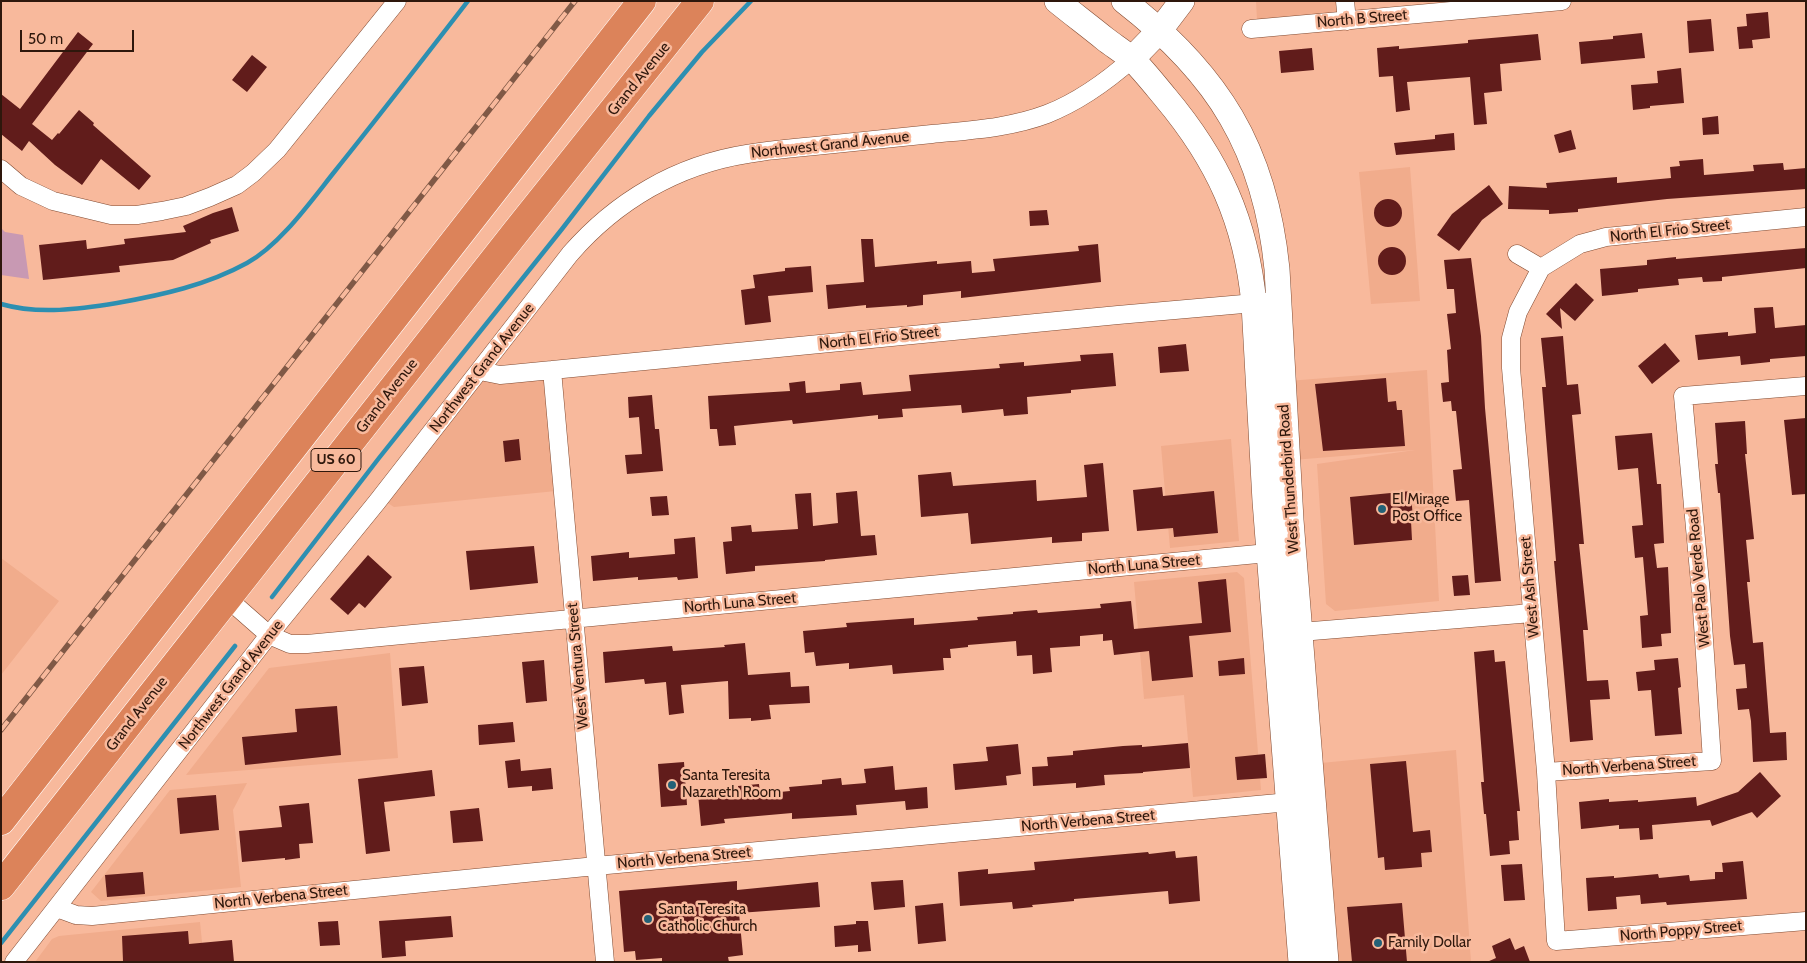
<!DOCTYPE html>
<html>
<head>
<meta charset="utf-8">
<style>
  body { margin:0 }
  #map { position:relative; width:1807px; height:963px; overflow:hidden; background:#f8b99c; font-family:Cabin,sans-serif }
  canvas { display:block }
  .frame { position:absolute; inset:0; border:2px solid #2e170c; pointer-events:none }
  .scale { position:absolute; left:20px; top:30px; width:114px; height:22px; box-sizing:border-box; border:2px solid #2e170c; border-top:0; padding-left:6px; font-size:15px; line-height:18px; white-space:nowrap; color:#2e170c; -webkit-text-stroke:4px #f8b99c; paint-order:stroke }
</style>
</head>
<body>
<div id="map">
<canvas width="1807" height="963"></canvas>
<div class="frame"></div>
<div class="scale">50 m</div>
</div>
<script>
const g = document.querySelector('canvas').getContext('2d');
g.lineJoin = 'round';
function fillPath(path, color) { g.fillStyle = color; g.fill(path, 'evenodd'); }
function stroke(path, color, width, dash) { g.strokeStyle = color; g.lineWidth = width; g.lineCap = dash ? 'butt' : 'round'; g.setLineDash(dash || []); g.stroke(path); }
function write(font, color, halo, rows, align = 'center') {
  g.font = font + ' Cabin,sans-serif'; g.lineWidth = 5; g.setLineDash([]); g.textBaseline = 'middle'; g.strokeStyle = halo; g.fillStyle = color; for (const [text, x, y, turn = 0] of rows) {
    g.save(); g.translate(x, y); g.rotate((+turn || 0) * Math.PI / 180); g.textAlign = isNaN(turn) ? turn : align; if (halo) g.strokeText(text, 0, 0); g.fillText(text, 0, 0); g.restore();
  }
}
const built = new Path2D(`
  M1256 1H1337L1339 14 1257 20Z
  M1410 167 1420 301 1371 304 1359 172Z
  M1427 370 1439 601 1335 611 1326 604 1317 464 1415 450 1293 460 1288 381Z
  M547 375 556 491 394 507 383 500 480 379Z
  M1231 439 1239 541 1170 548 1161 446Z
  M1 558 59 601 1 675Z
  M1237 572 1244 578 1261 790 1193 797 1184 695 1144 699 1134 582Z
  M390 653 398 758 186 775 269 668Z
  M1456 750 1471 962H1336L1321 763Z
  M247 783 233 810 241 887 101 901 91 892 170 790Z
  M200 922 204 962H35L52 939 59 936Z`);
const green = new Path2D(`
  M1 228 5 232 23 235 29 279 1 275Z`);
const stream = new Path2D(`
  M1 304C39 315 80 309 117 303 162 295 207 285 247 263 280 245 311 201 335 171 380 115 424 58 468 1
  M272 597 379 458 562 229 649 116 702 52 751 1
  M1 943 235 646`);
const building = new Path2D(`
  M1768 12 1770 38 1752 40 1753 48 1739 49 1737 27 1747 26 1746 14Z
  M1711 19 1714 51 1689 53 1687 21Z
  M78 32 93 44 32 124 52 140 58 133 59 134 79 110 94 123 93 125 151 176 139 190 101 159 82 185 55 165 29 141 22 151 1 134V94L20 109Z
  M1642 33 1645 58 1581 64 1579 42 1613 39V36Z
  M1538 34 1541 60 1500 64 1502 91 1484 93 1487 124 1474 125 1470 77 1407 82 1410 110 1396 112 1393 76 1379 77 1377 48 1399 46V49L1468 43V40Z
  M1312 48 1314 70 1281 73 1279 51Z
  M252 55 267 67 247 92 232 80Z
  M1681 68 1684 103 1650 106V108L1633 110 1631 85 1658 83 1657 71Z
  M1718 116 1719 134 1703 135 1702 118Z
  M1571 130 1576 149 1559 153 1554 135Z
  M1454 133 1455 150 1396 155 1394 143 1435 139V135Z
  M1703 159 1704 175 1754 171 1753 165 1783 163 1784 170 1806 168V189L1667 199 1578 209V212L1549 214V210L1508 209 1509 186 1547 188 1546 183 1617 177V183L1671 178 1670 167 1680 166 1679 161Z
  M1489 185 1503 204 1482 220 1459 251 1437 235 1452 214Z
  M1374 213a14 14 0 1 1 28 0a14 14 0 1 1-28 0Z
  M232 207 239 231 210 240 211 243 173 260 119 266 120 272 43 280 39 245 86 240 87 249 125 244 124 239 186 232 183 226 213 213Z
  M1047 210 1049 225 1030 226 1029 211Z
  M861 239H873L875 267 937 261V264L971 261 972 273 995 271 993 259 1079 251 1078 246 1098 244 1101 282 961 298V291L923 295V305L907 307V305L866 308V305L828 309 826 285 864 282Z
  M1378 261a14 14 0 1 1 28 0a14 14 0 1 1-28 0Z
  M1806 248V268L1722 277V281L1703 282 1702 277 1678 279 1679 285 1638 289V292L1602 296 1600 269 1647 265V260L1676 257V259Z
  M1471 258 1481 336 1485 408 1501 581 1475 583 1469 500 1456 501 1453 470 1462 469 1456 411H1452L1451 401 1443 402 1441 383 1449 382 1447 350 1451 349 1447 314 1456 313 1454 289H1447L1444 260Z
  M811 266 813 292 768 296 771 322 745 325 741 290 755 288 753 275 785 271V268Z
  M1576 283 1594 300 1575 321 1560 308 1562 329 1546 314Z
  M1773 307 1775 328 1806 325V356L1770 359V362L1741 365 1740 356 1698 360 1695 335 1728 332V336L1756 333 1754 308Z
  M1563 336 1567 385 1578 384 1581 414 1572 415 1584 544H1579L1588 630H1583L1587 681 1608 680 1610 699 1590 700 1593 740 1570 742 1554 561H1556L1542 387H1546L1541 338Z
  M1665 343 1680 361 1652 384 1638 366Z
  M1186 344 1189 371 1160 373 1158 347Z
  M1113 353 1116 386 1071 390V393L1027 397 1028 414 1004 416 1003 409 962 413 961 405 902 409 903 417 878 419V415L793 424 792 420 734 426 736 445 719 446 717 429H710L708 396 790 391 789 383 805 381 806 393 840 390V384L861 382 863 395 911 391 909 375 1000 368 999 364 1024 362V366L1081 361 1080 355Z
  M1386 378 1388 402 1396 401 1397 410H1402L1405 446 1323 451 1315 384Z
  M652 395 655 429H659L663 471 627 474 625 455 642 454 639 417 629 418 628 397Z
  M1806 418V494L1792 495 1784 420Z
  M1745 421 1747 454H1745L1754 539 1746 540 1750 582H1747L1753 643 1763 642 1770 733 1786 732 1787 760 1753 762 1751 721 1749 709 1738 710 1736 689 1747 688 1745 664 1734 665 1730 636 1720 493H1718L1715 464H1718L1715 423Z
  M1652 433 1657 484H1661L1664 543 1654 544 1657 568 1668 567 1671 633 1661 634 1662 646 1642 648 1640 616 1648 615 1643 557 1635 558 1632 526 1643 525 1638 468 1618 470 1615 436Z
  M519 439 521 460 505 462 503 441Z
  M1103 463 1109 531 1082 533V541L1052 543V537L971 544 968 513 921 517 918 475 951 472 953 486 1036 480 1037 501 1087 497 1084 465Z
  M1162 487 1163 496 1214 491 1218 533 1174 537 1173 528 1137 531 1133 490Z
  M857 491 861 536 875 535 877 555 825 560V561L755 566V571L726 574 723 542 732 541 731 527 751 525 752 532 798 529 795 494 811 493 813 526 838 523 836 493Z
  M1411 491 1413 521H1411L1412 540 1354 545 1350 497Z
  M667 496 669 515 652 516 650 497Z
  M695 537 698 578 678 580 677 577 638 580V577L593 581 591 556 629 552V558L675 554 674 539Z
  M534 546 538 583 470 590 466 551Z
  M368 555 392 577 365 608 359 603 348 615 330 599Z
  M1468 575 1470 595 1454 596 1452 576Z
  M1226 579 1231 632 1189 636 1193 677 1152 681 1149 651 1114 655 1112 640 1103 641V634L1080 636V646L1050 648 1052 672 1033 674 1032 655 1017 656 1016 641 968 645V647L950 649 951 658H943L944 670 893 674 892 665 849 669V663L816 666 814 652 805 653 803 631 847 627 846 623 914 618V625L978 620 977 617 1013 614V612L1037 610 1038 613 1101 608 1100 604 1131 601 1134 629 1202 623 1198 582Z
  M745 643 748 675 790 672 791 687 809 686 810 703 769 705 771 719 751 721V718L729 719 728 681 681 685 684 713 669 715 666 682 645 684 644 679 605 683 603 652 672 646 673 651 725 647 724 645Z
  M1494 650 1495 662 1505 661 1520 811H1517L1519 840 1509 841 1510 854 1490 856 1486 814H1484L1481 782H1484L1474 652Z
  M1244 658 1245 674 1219 676 1218 661Z
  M1678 658 1681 687 1678 688 1682 734 1655 736 1651 690 1638 691 1636 672 1655 670 1654 660Z
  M544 660 547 701 526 703 522 662Z
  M424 666 428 703 402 706 399 668Z
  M337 706 341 755 245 765 242 737 297 732 295 709Z
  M513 722 515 742 479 745 478 725Z
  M1188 743 1190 768 1143 772V773L1104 775 1105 785 1076 788V783L1033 786 1032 767 1048 766 1047 757 1073 755V751L1123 746 1142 745V747Z
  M1018 744 1021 774 1006 776 1007 785 955 790 953 764 988 761 986 747Z
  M1265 754 1267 778 1237 780 1235 757Z
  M520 759 521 771 551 768 553 789 532 791V786L508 788 505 761Z
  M1406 761 1413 832 1430 830 1432 852 1421 853 1422 867 1385 870 1384 857 1378 858 1370 764Z
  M684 762 687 805 661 807 658 764Z
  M893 766 895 790 927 787 928 808 906 810 905 801 856 805 857 815 792 819V813L724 819 725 823 701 826 698 794 738 790V786L759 784 760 794 790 791 789 787 822 784V780L841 778 842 785 866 783 864 769Z
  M432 770 435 796 384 802 390 851 366 854 358 779Z
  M1760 772 1781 796 1757 818 1752 812 1712 826 1710 820 1652 825 1653 839 1640 840 1639 828 1619 829V825L1581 829 1579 802 1609 799V802L1638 800V802L1696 797 1697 806 1738 792Z
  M216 795 219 830 180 834 177 798Z
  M309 803 313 843 299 844 300 858 285 860V858L242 862 239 831 282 827 279 806Z
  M479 808 483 841 453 843 450 811Z
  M1175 851 1176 858 1197 856 1200 901 1169 904 1168 891 1074 899V901L1032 905 1033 907 1013 909 1012 902 960 906 958 872 988 869V874L1035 870 1034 862 1148 852 1149 854Z
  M1743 861 1747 899 1667 905 1666 902 1641 904 1640 895 1616 897 1617 909 1588 911 1586 878 1614 876V878L1658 874 1659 878 1689 875 1690 881 1715 879V872H1723L1722 863Z
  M1522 864 1525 900 1504 901 1501 865Z
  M143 872 145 894 107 897 105 875Z
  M903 880 905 907 874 910 871 882Z
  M737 881V890L818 882 820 907 739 913 743 955 728 957 729 962H662V958L636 960 635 951 624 952 619 891Z
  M943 903 946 941 918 944 915 906Z
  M1402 903 1407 962H1352L1347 907Z
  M451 916 453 937 405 941 406 956 382 958 379 921Z
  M338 921 340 945 320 946 318 922Z
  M856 921H868L871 951 858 952V945L835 947 834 926 856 924Z
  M188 931 189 944 232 940 234 962 123 961 122 936Z
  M1510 938 1515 950 1524 946 1530 962H1487L1496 958 1492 946Z`);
const street = new Path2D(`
  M1345 1 1347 21
  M1251 29 1562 1
  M1 169 21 186 53 201 111 215H137L162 211 186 206 210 197 237 185 253 173 277 150 397 1
  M1806 217 1606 237 1580 244 1541 268 1518 312 1511 338V368L1546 772 1556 941 1806 921
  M1517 254 1541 268
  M552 370 605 962
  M480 371 500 375 511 374 1118 315 1266 302
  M228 599 269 635 290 644H307L1268 553
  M1288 633 1532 613
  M1546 772 1712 761 1701 594 1683 396 1806 386
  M57 908 76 915 92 916 596 866 1300 801
  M14 962 269 635 377 502 570 254C616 201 677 165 747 154 770 150 792 148 815 146 854 142 893 138 932 134 971 130 1010 128 1047 114 1080 101 1106 82 1132 59`);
const secondary = new Path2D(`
  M1057 1C1073 14 1089 26 1105 39 1114 46 1124 52 1133 60 1144 71 1155 85 1165 97 1218 160 1246 221 1254 304L1265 501 1301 962
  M1124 1C1218 74 1265 149 1277 269L1291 520 1326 962
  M1132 59 1160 30 1182 1`);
const highway = new Path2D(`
  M1 821 642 1
  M1 886 515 233 700 1`);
const rail = new Path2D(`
  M1 730 575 1`);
const markers = [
  [1382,509,5,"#236177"],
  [672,785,5,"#236177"],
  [648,919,5,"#236177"],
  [1378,943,5,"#236177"]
];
const shields = [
  [336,460,50]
];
const shieldNames = [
  ["US 60",336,460]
];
const streetNames = [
  ["North B Street",1362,19,-5],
  ["Grand Avenue",639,79,-51],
  ["Northwest Grand Avenue",830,145,-6],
  ["North El Frio Street",1670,231,-6],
  ["North El Frio Street",879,338,-6],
  ["Northwest Grand Avenue",482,368,-52],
  ["Grand Avenue",387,396,-52],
  ["West Thunderbird Road",1289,479,-94],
  ["North Luna Street",1144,565,-5],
  ["West Palo Verde Road",1699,578,-95],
  ["West Ash Street",1530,587,-95],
  ["North Luna Street",740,603,-5],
  ["West Ventura Street",578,666,-95],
  ["Northwest Grand Avenue",231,685,-52],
  ["Grand Avenue",137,714,-52],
  ["North Verbena Street",1629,766,-4],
  ["North Verbena Street",1088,821,-5],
  ["North Verbena Street",684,858,-5],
  ["North Verbena Street",281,897,-6],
  ["North Poppy Street",1681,931,-5]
];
const poiNames = [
  ["El Mirage",1392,500],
  ["Post Office",1392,517],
  ["Santa Teresita",682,776],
  ["Nazareth Room",682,793],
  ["Santa Teresita",658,910],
  ["Catholic Church",658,927],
  ["Family Dollar",1388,943]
];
fillPath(built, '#f1ac8c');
fillPath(green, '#c899b3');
stroke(stream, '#2d8fb1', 4.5);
fillPath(building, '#611c1b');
stroke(street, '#804a31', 19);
stroke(secondary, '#804a31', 26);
stroke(highway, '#fff', 29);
stroke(street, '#fff', 18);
stroke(secondary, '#fff', 25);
stroke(highway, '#dc835a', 28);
stroke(rail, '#805946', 5.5);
stroke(rail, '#f8b99c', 4, [11]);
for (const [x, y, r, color] of markers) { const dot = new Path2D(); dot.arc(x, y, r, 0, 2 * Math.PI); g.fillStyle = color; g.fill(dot); stroke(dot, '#f8b99c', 2); }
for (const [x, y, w] of shields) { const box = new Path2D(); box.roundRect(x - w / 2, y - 11.5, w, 23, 4); g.fillStyle = '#f8b99c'; g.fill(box); stroke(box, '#2e170c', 1); }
write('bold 14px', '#2e170c', null, shieldNames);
write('15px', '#2e170c', '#f8b99c', streetNames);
write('15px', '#2e170c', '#f8b99c', poiNames, 'left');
</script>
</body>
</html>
